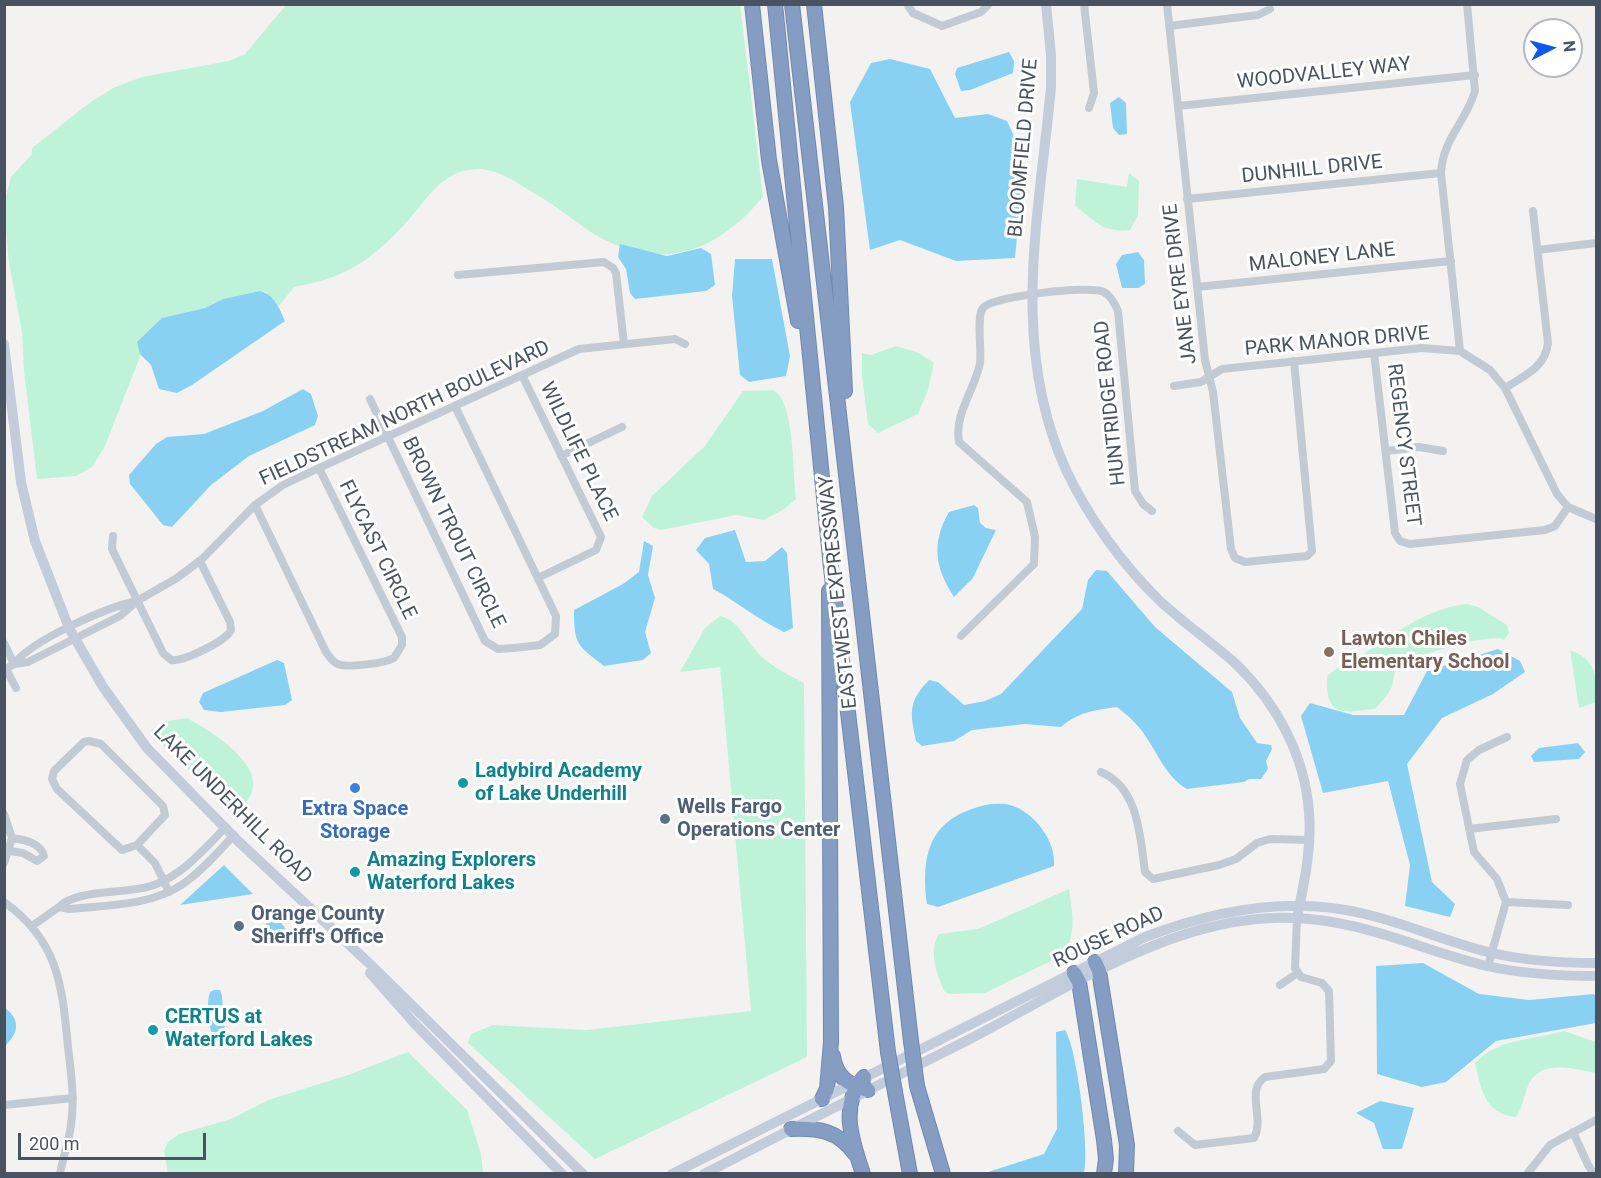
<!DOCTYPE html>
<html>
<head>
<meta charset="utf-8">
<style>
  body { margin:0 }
  #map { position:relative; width:1601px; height:1178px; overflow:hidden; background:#f4f2f1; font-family:Roboto,sans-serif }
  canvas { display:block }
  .frame { position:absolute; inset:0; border:6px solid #485261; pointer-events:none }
  .north { position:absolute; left:1523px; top:18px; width:60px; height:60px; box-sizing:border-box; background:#fff; border:2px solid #b6bac0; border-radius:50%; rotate:84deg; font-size:16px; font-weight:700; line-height:24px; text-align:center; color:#485261 }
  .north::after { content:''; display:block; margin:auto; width:21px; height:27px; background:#0c57f3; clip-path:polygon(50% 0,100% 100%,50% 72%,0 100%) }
  .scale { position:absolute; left:18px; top:1133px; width:188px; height:27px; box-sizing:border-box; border:3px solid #485261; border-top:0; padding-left:8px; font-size:18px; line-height:21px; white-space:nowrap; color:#485261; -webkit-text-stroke:4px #fff; paint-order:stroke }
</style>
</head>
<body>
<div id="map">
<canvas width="1601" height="1178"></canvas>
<div class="frame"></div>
<div class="north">N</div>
<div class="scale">200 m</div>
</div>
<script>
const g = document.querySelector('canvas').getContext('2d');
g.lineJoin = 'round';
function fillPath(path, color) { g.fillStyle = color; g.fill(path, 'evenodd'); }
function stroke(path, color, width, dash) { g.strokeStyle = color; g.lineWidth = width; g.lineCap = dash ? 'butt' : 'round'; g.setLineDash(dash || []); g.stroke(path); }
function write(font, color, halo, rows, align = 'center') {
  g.font = font + ' Roboto,sans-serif'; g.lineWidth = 6; g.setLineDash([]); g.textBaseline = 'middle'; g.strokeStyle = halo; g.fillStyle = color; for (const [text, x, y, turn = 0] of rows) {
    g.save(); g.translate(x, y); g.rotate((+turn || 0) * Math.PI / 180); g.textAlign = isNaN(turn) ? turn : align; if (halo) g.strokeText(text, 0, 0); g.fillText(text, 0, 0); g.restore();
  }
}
const green = new Path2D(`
  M740 4 763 197C716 253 660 273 594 234 574 221 555 205 534 193 517 183 500 170 480 169 442 167 425 203 403 226 393 237 381 248 369 257 346 275 321 282 294 287L279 306 266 292 260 291 223 299 205 308 162 318 141 354 105 446 92 467 76 476 37 479 24 371 22 332 9 263 5 222V200L11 177 32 154V148L88 104 113 88 142 77 229 61 245 54 286 5Z
  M1129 173 1139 181 1138 215 1130 230C1103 233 1094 221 1075 205L1077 179 1127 187Z
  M896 346 919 353 934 363 928 390 918 414 878 433 868 424 862 375V353L871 355Z
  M773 390C795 400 793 476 796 499L784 509 764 520 736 515 661 530 654 528 642 517 652 496 705 446 743 391Z
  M1467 604 1478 607 1507 625 1509 633 1504 640C1492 631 1409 657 1398 668 1393 674 1394 679 1392 686 1389 695 1381 702 1375 709 1356 710 1331 719 1328 694 1327 687 1326 681 1328 675L1336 669 1354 663 1356 656 1365 653C1397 632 1428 608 1467 604Z
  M720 616C740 621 746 641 760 655 772 667 789 675 804 683L807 1057 595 1159 468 1043 471 1034 493 1025 587 1030 751 1011 720 667 680 672 705 628Z
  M1570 650C1597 660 1597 677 1596 702L1579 708Z
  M187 718C213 732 280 773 242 806L225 804 152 735 151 730 167 721Z
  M1069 889C1072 911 1078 938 1061 956L985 993 950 994 945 992C937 976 928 951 939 934L978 929Z
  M1564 1031 1596 1042V1073C1574 1069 1540 1058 1528 1086 1524 1096 1523 1107 1516 1117 1484 1114 1482 1090 1475 1063 1498 1038 1533 1040 1564 1031Z
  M408 1052 467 1110 481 1154 483 1173H168L164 1151 168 1142 179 1134 231 1119 268 1100 348 1075Z`);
const water = new Path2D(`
  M1009 52 1014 61 1013 73 970 90 961 91 955 74 957 68Z
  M890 59 930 69 955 118 988 114 1007 121 1019 147 1023 176 1015 258 956 261 900 240 870 250 850 102 871 63Z
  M1119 97 1126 103 1127 134 1119 135 1113 128 1110 103Z
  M620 244 667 256 701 248 711 254 715 285 706 291 635 299 630 293 626 269 618 257Z
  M1138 252 1144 260 1145 284 1138 288H1122L1116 264 1122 255Z
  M735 259H772L790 356 786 376 749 382 740 375 732 296Z
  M260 291C274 294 280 309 285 321L192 385 177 393 159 389 151 365 140 354 137 342 162 318 205 308 223 299Z
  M303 389 311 394 318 416 315 425 249 456 211 485 172 527 163 525 130 484 129 475 156 444 167 437 204 434 263 411Z
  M974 505 978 508 980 523 986 528 996 530 973 578 954 597C935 568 931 543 949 512Z
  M735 530 746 562 765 561 782 547 787 553 793 628 784 632C758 620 738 602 713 589L709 564 696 550 705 538Z
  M644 541 653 546 648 575 655 598 645 632 651 653 643 660 604 666C577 645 574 645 574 610L623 584 639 572Z
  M1096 570 1107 571 1155 627 1232 692 1240 718 1257 743 1271 745 1272 749 1266 761 1268 769 1261 779H1249L1244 782 1187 789C1163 776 1154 742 1135 723 1130 717 1123 712 1117 707 1096 710 1078 712 1061 727L1025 724 972 730 954 741 922 746 916 741C910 712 908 702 929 680L938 682 964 705 985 701 1001 694 1082 609 1088 580Z
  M1498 649 1520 661 1525 672 1493 694 1442 718 1407 764 1432 882 1455 904 1450 917 1405 906 1410 865 1388 781 1323 793 1301 716 1310 703 1353 715H1404L1427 671Z
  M277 660 284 663 292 700 285 705 221 712 204 710 199 702 203 693Z
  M1578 743 1585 752 1579 759 1534 762 1531 756 1539 748Z
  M991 804C997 804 1004 803 1010 805 1034 812 1056 840 1054 866L938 907 927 904C920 850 932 815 991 804Z
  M224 865 253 894 180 905Z
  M272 910 295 942 284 945 277 939H270L266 923Z
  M1423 963 1479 994 1529 1000 1594 994 1596 998V1023L1496 1041 1446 1082 1422 1087 1377 1074 1376 966Z
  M214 990H220L222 996 225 1032 220 1037 213 1036C208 1025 206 1003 210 992Z
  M4 1007C20 1019 20 1032 5 1046Z
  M1065 1030C1077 1047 1090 1153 1084 1173H985L1044 1154 1057 1129 1056 1032Z
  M1380 1101 1414 1108 1402 1149H1383L1374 1123 1356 1113Z`);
const street = new Path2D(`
  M907 4 913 13 942 26 981 12 989 4
  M1084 4 1094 93 1089 108
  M1167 4 1205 360 1213 392 1231 549 1235 558 1245 562 1307 556 1312 551 1294 361
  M1169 26 1258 15 1270 9
  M1178 106 1475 75
  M1187 199 1441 173
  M1538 250 1596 243
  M458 275 604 262 613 268 616 273 624 344
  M1197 287 1451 261
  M1460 351 1441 173C1443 138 1466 122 1475 91L1467 4
  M1374 353 1395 533 1400 541 1410 544 1545 530 1555 526 1568 507
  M522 375 601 537 596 550 538 578
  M1174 386 1201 382 1222 369 1422 348 1460 351 1490 370 1505 388 1557 494 1568 507 1596 519
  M1505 388C1525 375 1545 368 1548 343L1533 211
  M370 399 485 641 498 649 514 648 540 645 555 634 556 616 455 406
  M1386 451 1419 447 1443 451
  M561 456 622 427
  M255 505 326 652C329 656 332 661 336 663 344 669 385 663 394 658L402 645V637L319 468
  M113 536 112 549 163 653 171 660C183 662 226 641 231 630L230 622 200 561
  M137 601 177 578 202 559 255 505 283 485 319 468 579 349 675 339 685 344
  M137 601 120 616 28 662 14 664C32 640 107 607 137 601Z
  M961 636 1034 564 1035 537 1027 502 959 442C954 413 975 390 980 363 982 350 976 316 983 308 992 296 1091 285 1104 292 1111 296 1115 304 1118 311L1135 491 1143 504 1152 511
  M4 643 14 664 4 670
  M6 669 16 688
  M89 741 101 744 163 806 165 815 137 845 122 850 57 789 52 779 54 771 84 742Z
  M1101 772C1139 788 1140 837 1145 872L1153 879 1219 865 1236 859 1257 843 1270 839 1309 840
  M4 814 12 838 4 863
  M226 827C204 849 184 874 154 885 127 895 78 888 59 907L69 909C108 905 150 906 183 884 202 871 218 852 234 835
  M1469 829 1556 819
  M137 845 155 863 169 892
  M10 851 23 853 37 861 44 856C40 842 24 840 12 838
  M4 902C59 941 62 986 68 1047 71 1073 75 1099 71 1125 69 1141 63 1157 60 1174
  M1506 902 1568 905
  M32 926 59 907
  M1488 966 1506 902 1497 879 1474 852 1460 784 1467 760 1479 750 1507 737
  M1280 985 1296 974
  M4 1105 73 1098
  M1178 1131 1195 1145 1254 1138C1265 1118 1245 1090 1265 1077L1324 1069 1331 1061 1329 991 1322 983 1301 977 1295 968 1297 918
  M1573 1132 1588 1165 1594 1174
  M1527 1174 1550 1145 1596 1120`);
const secondary = new Path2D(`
  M1046 4 1051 55V87C1039 217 1009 347 1067 472 1089 518 1122 564 1159 600 1183 623 1212 642 1237 665 1277 704 1305 756 1309 812 1312 848 1304 883 1297 918
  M4 344 21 482 35 541 69 628 103 687 147 748 238 841 372 966 583 1174
  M370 973 415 1024 562 1174
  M672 1174 1145 937C1215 910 1290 895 1365 914 1408 924 1449 943 1492 953 1527 961 1561 963 1596 963
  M704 1174C791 1129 878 1085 966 1041 1065 990 1176 914 1291 918 1360 919 1421 950 1487 966 1523 974 1559 976 1596 976`);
const highway = new Path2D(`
  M752 4 769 160 798 321
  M775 4 831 568 888 1052
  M792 4 911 1041
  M814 4 836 207 845 391
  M1095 962 1099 971 1127 1145 1126 1174
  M1074 973 1079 982 1104 1140 1106 1159 1104 1174
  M833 1056C836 1077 848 1085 868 1090
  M917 1086 943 1174
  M895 1092 910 1174
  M822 1099 827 1089 831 1042 829 591
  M791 1129C818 1128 838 1130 855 1154
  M863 1174C852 1141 839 1105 864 1077`);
const highwayBridge = new Path2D(`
  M911 1041 917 1086
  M888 1052 895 1092`);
const markers = [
  [1329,652,6,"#8d6e63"],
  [463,783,6,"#0f9aa8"],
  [355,788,6,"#3f7fe0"],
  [665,819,6,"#5c6f8a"],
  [355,872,6,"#0f9aa8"],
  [239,926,6,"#5c6f8a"],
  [153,1030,6,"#0f9aa8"]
];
const streetNames = [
  ["WOODVALLEY WAY",1324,74,-6],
  ["BLOOMFIELD DRIVE",1024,148,-85],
  ["DUNHILL DRIVE",1312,170,-6],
  ["MALONEY LANE",1322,258,-6],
  ["JANE EYRE DRIVE",1181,284,-97],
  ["PARK MANOR DRIVE",1337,342,-5],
  ["HUNTRIDGE ROAD",1111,403,-96],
  ["FIELDSTREAM NORTH BOULEVARD",405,414,-25],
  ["REGENCY STREET",1403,445,83],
  ["WILDLIFE PLACE",578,452,64],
  ["BROWN TROUT CIRCLE",453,533,64],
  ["FLYCAST CIRCLE",377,550,64],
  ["EAST-WEST EXPRESSWAY",839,592,-96],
  ["LAKE UNDERHILL ROAD",232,805,45],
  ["ROUSE ROAD",1109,938,-25]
];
const educationNames = [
  ["Lawton Chiles",1341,640],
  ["Elementary School",1341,663]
];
const cultureNames = [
  ["Ladybird Academy",475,772],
  ["of Lake Underhill",475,795],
  ["Amazing Explorers",367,861],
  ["Waterford Lakes",367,884],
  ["CERTUS at",165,1018],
  ["Waterford Lakes",165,1041]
];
const serviceNames = [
  ["Wells Fargo",677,808],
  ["Operations Center",677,831],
  ["Orange County",251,915],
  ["Sheriff's Office",251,938]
];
const shopNames = [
  ["Extra Space",355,810],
  ["Storage",355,833]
];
fillPath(green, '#bef3d9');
fillPath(water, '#89d1f3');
stroke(highway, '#7188af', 16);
stroke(street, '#c2cad4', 8);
stroke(secondary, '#c3ccdb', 10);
stroke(highway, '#869dc3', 14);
stroke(highwayBridge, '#7188af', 16, []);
stroke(highwayBridge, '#869dc3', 14);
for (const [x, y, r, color] of markers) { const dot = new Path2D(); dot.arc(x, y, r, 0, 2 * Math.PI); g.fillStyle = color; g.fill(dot); stroke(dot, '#fff', 2); }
write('20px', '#485261', '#fff', streetNames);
write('bold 20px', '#785e54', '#fff', educationNames, 'left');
write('bold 20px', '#0d838f', '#fff', cultureNames, 'left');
write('bold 20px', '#4e5e75', '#fff', serviceNames, 'left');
write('bold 20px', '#366cbe', '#fff', shopNames);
</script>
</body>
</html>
